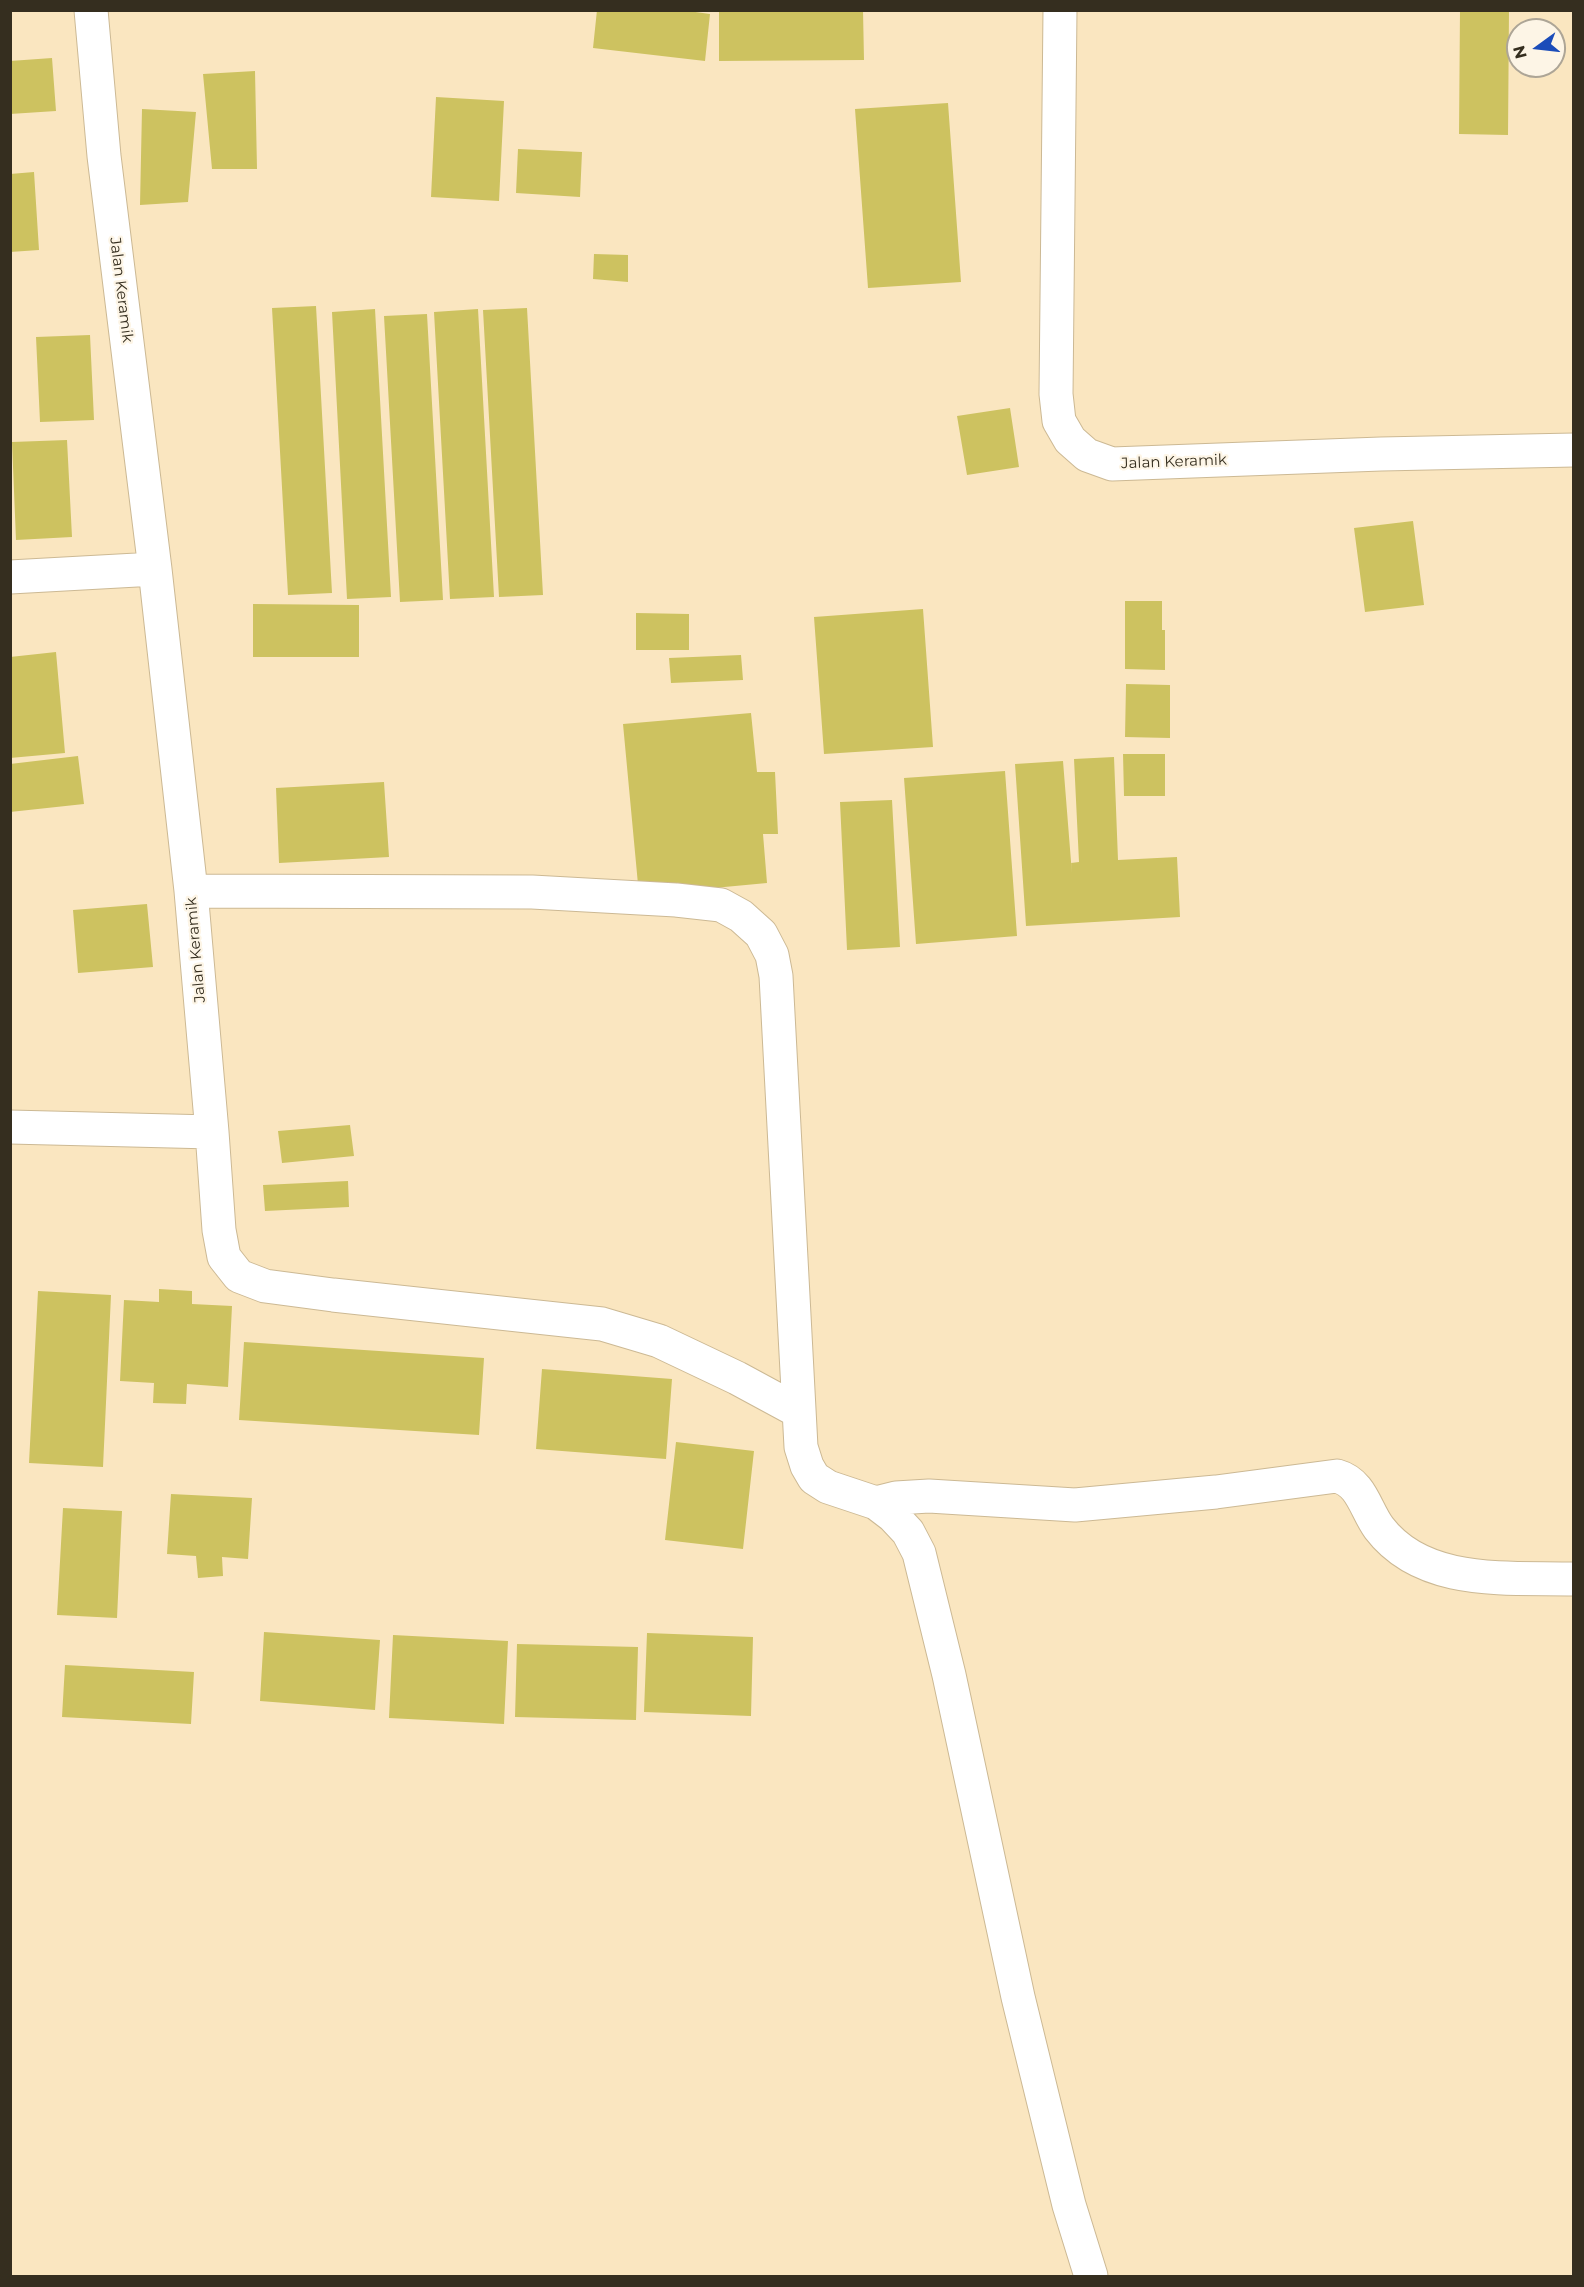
<!DOCTYPE html>
<html>
<head>
<meta charset="utf-8">
<style>
  body { margin:0 }
  #map { position:relative; width:1584px; height:2287px; overflow:hidden; background:#fae6c0; font-family:Montserrat,sans-serif }
  canvas { display:block }
  .frame { position:absolute; inset:0; border:12px solid #352e1f; pointer-events:none }
  .north { position:absolute; left:1506px; top:18px; width:60px; height:60px; box-sizing:border-box; background:#fdf5e6; border:2px solid #ada596; border-radius:50%; rotate:255deg; font-size:16px; font-weight:700; line-height:24px; text-align:center; color:#352e1f }
  .north::after { content:''; display:block; margin:auto; width:21px; height:27px; background:#1b4cb9; clip-path:polygon(50% 0,100% 100%,50% 72%,0 100%) }
</style>
</head>
<body>
<div id="map">
<canvas width="1584" height="2287"></canvas>
<div class="frame"></div>
<div class="north">N</div>
</div>
<script>
const g = document.querySelector('canvas').getContext('2d');
g.lineJoin = 'round';
function fillPath(path, color) { g.fillStyle = color; g.fill(path, 'evenodd'); }
function stroke(path, color, width, dash) { g.strokeStyle = color; g.lineWidth = width; g.lineCap = dash ? 'butt' : 'round'; g.setLineDash(dash || []); g.stroke(path); }
function write(font, color, halo, rows, align = 'center') {
  g.font = font + ' Montserrat,sans-serif'; g.lineWidth = 4.5; g.setLineDash([]); g.textBaseline = 'middle'; g.strokeStyle = halo; g.fillStyle = color; for (const [text, x, y, turn = 0] of rows) {
    g.save(); g.translate(x, y); g.rotate((+turn || 0) * Math.PI / 180); g.textAlign = isNaN(turn) ? turn : align; if (halo) g.strokeText(text, 0, 0); g.fillText(text, 0, 0); g.restore();
  }
}
const building = new Path2D(`
  M597 10H681L710 14 705 61 593 48Z
  M863 10 864 60 719 61V12Z
  M1460 10H1509L1508 135 1459 134Z
  M52 58 56 111 10 114V61Z
  M255 71 257 169H212L203 74Z
  M436 97 504 101 499 201 431 197Z
  M948 103 961 282 868 288 855 109Z
  M142 109 196 112 188 202 140 205Z
  M518 149 582 152 580 197 516 193Z
  M34 172 39 250 10 252V174Z
  M594 254 628 255V282L593 279Z
  M316 306 332 593 288 595 272 308Z
  M527 308 543 595 499 597 483 310Z
  M375 309 391 597 347 599 332 312Z
  M478 309 494 597 450 599 434 312Z
  M427 314 443 600 400 602 384 316Z
  M90 335 94 420 40 422 36 337Z
  M1010 408 1019 467 967 475 957 416Z
  M67 440 72 537 16 540 12 442Z
  M1413 521 1424 605 1365 612 1354 528Z
  M1125 601H1162V630H1165V670L1125 669Z
  M253 604 359 605V657H253Z
  M923 609 933 747 824 754 814 617Z
  M636 613 689 614V650H636Z
  M56 652 65 753 10 758V657Z
  M741 655 743 680 671 683 669 658Z
  M1126 684 1170 685V738L1125 737Z
  M751 713 757 772H775L778 834H763L767 883 639 895 623 724Z
  M1123 754H1165V796H1124Z
  M78 756 84 804 10 812V764Z
  M1114 757 1118 860 1177 857 1180 917 1026 926 1015 764 1063 761 1072 874 1071 863 1079 862 1074 759Z
  M1005 771 1017 936 916 944 904 778Z
  M384 782 389 857 279 863 276 788Z
  M892 800 900 947 847 950 840 802Z
  M147 904 153 967 78 973 73 910Z
  M350 1125 354 1156 282 1163 278 1131Z
  M348 1181 349 1207 265 1211 263 1185Z
  M159 1289 192 1291V1304L232 1306 228 1387 187 1384 186 1404 153 1403 154 1383 120 1381 124 1300 159 1302Z
  M38 1291 111 1295 103 1467 29 1463Z
  M244 1342 484 1358 479 1435 239 1420Z
  M542 1369 672 1379 666 1459 536 1449Z
  M676 1442 754 1451 743 1549 665 1540Z
  M171 1494 252 1498 248 1559 222 1557 223 1576 198 1578 196 1556 167 1554Z
  M63 1508 122 1511 117 1618 57 1615Z
  M264 1632 380 1640 375 1710 260 1701Z
  M647 1633 753 1637 751 1716 644 1712Z
  M393 1635 508 1641 504 1724 389 1718Z
  M517 1644 638 1647 636 1720 515 1717Z
  M65 1665 194 1672 191 1724 62 1717Z`);
const street = new Path2D(`
  M1060 10 1056 394 1059 421 1070 440 1087 455 1112 464 1381 454 1574 450
  M10 577 155 569
  M191 891 532 892 676 900 721 905 741 916 761 934 772 955 776 976 801 1447 807 1466 814 1478 828 1487 876 1503 893 1516 908 1532 919 1553 949 1675 1018 1997 1069 2205 1091 2276
  M10 1127 212 1132 191 891 155 569 104 156 91 10
  M212 1132 219 1230 224 1257 239 1276 265 1286 333 1295 602 1324 659 1341 737 1378 798 1411
  M876 1503 896 1498 929 1496 1075 1505 1216 1492 1337 1476C1362 1483 1365 1509 1379 1528 1424 1587 1508 1577 1574 1579`);
const streetNames = [
  ["Jalan Keramik",121,290,83],
  ["Jalan Keramik",1174,462,-2],
  ["Jalan Keramik",196,950,-95]
];
fillPath(building, '#cdc260');
stroke(street, '#ccb994', 35);
stroke(street, '#fff', 33);
write('15px', '#352e1f', '#fdf5e6', streetNames);
</script>
</body>
</html>
